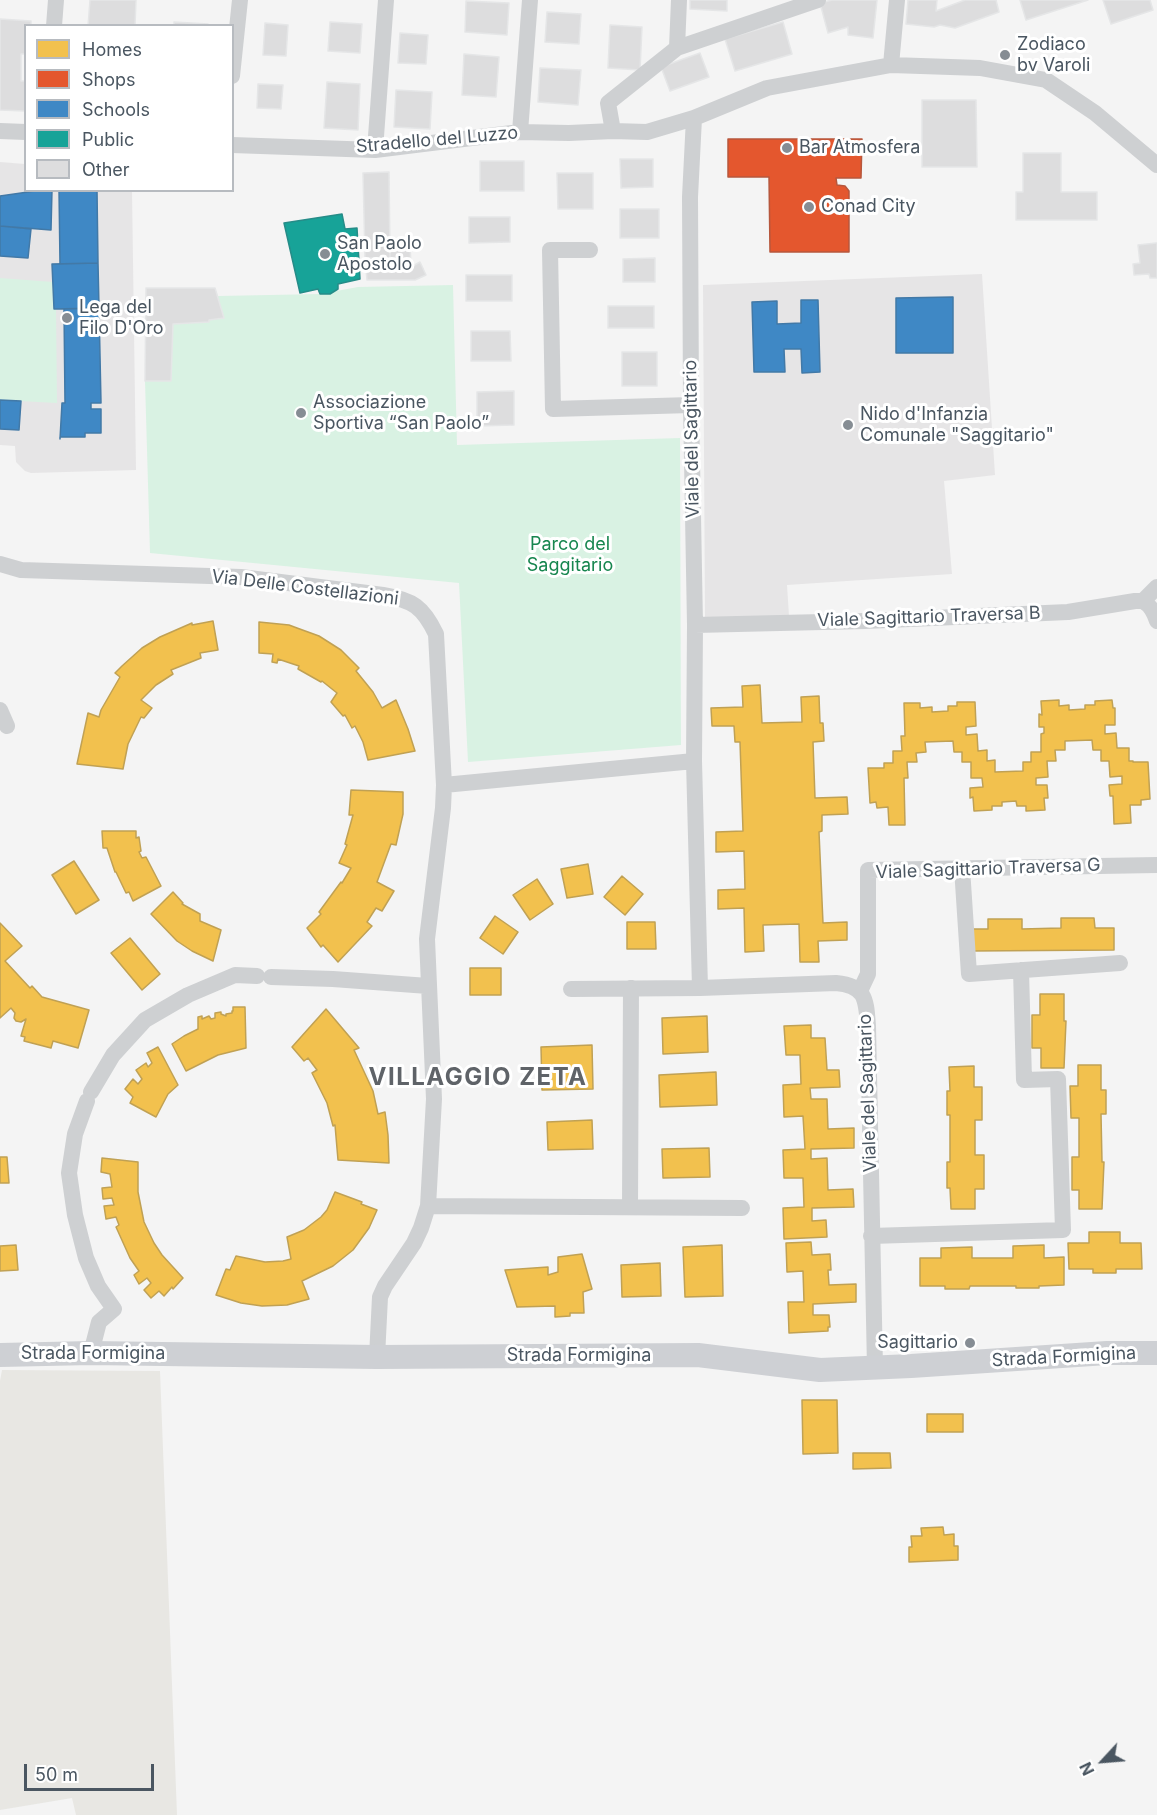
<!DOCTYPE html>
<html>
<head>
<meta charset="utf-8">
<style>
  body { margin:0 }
  #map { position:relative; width:1157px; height:1815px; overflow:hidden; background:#f4f4f4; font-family:Inter,sans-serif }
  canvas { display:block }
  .legend { position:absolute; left:24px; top:24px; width:210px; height:168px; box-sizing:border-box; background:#fff; border:2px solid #b7bbc0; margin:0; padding:8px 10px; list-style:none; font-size:18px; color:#4a5661 }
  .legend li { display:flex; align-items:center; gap:12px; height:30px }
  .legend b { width:30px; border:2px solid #b7bbc0 }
  .north { position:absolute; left:1073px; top:1731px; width:60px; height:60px; -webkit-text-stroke:4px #fff; paint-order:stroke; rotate:244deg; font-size:16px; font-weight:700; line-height:24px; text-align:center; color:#4a5661 }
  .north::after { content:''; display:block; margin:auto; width:21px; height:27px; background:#4a5661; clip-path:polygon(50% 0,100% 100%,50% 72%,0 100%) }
  .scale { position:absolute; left:24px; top:1764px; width:130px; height:27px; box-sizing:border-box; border:3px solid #4a5661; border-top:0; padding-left:8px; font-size:18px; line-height:21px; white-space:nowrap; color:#4a5661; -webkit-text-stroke:4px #fff; paint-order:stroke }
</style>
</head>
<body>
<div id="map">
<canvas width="1157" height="1815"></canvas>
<ul class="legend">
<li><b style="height:16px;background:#f2c14e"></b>Homes</li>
<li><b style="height:16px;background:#e4572e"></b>Shops</li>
<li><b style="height:16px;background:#3f88c5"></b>Schools</li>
<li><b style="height:16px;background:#17a398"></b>Public</li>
<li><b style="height:16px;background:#ddddde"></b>Other</li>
</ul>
<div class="north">N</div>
<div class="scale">50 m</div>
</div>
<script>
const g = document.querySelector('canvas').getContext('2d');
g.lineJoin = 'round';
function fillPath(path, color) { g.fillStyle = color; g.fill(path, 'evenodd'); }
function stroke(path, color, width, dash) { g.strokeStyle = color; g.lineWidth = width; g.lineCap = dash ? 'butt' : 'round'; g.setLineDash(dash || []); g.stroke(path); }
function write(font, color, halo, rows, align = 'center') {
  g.font = font + ' Inter,sans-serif'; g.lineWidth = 6; g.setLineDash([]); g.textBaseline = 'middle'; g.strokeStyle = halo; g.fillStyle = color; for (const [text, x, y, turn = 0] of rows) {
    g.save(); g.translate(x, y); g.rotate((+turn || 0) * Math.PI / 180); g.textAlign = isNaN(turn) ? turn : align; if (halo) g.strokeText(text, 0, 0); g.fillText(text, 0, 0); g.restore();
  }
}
const commercial = new Path2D(`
  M2 1370 160 1371 177 1815H76L72 1798 0 1810V1381Z`);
const education = new Path2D(`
  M0 162 25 164 26 190 132 191 136 470 31 473 25 471 16 462 15 446 0 445Z
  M982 274 995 475 944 481 952 574 787 585 789 616 705 618 703 285Z`);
const green = new Path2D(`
  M0 278 53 282 54 309H56L57 403 0 400Z
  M453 285 457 445 680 438 681 745 468 762 459 583 150 553 145 381 146 288H215L218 296 320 294 358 287Z`);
const homes = new Path2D(`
  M213 621 218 650 200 653 201 658 171 670 173 674 156 685 141 700 152 708 144 718 141 717 128 744 123 769 77 764 88 713 99 717 101 710 120 677 115 673 122 666 142 648 160 637 192 623V625Z
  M259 622 289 625 297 628 319 636 341 650 359 668 356 671 373 692 382 708 396 700 408 729 415 751 368 760 363 742 355 726 352 728 345 715 343 716 331 702 337 693 322 681 321 682 298 669 299 666 278 659 277 663 272 662 273 654 259 653Z
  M760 685 762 723 802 722 801 697 819 696 820 723H823L824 741 813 742 815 798 847 797 848 814 822 815V831L819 832 823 923 847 922V940L818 941 819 962H800L799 924 763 925 764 951 745 952 744 908 718 909V890L745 889 744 851 716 852V832L743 831 740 742H735L734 726H712L711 708 743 707 742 686Z
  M1059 700V706L1069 705V710L1085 709V705H1095V701L1112 700 1113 708H1115V725H1105V734L1116 733 1117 748H1129V761H1133V762H1148L1150 799 1141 800V805H1130L1131 823 1114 824 1113 796H1110L1109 785 1122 784V776L1110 777 1109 761H1101V750H1093L1092 740 1065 741V750H1055L1056 761H1047L1048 777 1036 778V785H1047L1048 798H1044L1045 810 1026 811V806H1017L1016 801 1002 802V806H992V810L974 811 973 797 970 798V788L983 787 982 778H971V762H962V752H954L953 741 925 742 926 752 916 753 917 762H907L908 778H904L905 825H889L888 807 877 808 876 802 870 803 868 768H884V763H893V751H902L901 736H905L904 703H920V708L932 707V712L948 711V706H957V702H975L976 726 966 727V735L977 734 978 751 987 750V761L995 760V772L1023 771V762H1031V752H1041V734L1044 733V727H1039V714L1042 715 1041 701Z
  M351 790 403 792V814L396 845 391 844 377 882 394 891 382 911 376 908 367 922 372 926 338 962 323 945 321 947 307 928 321 914 319 912 341 882 342 883 351 868 339 863 347 845 345 844 353 815H349Z
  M102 831H136V838L139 837 141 851 139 852 142 858 146 857 161 886 133 901 129 892 126 893 116 872H115L107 848H103Z
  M74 861 99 900 76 914 52 875Z
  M588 864 593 894 567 898 561 869Z
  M622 876 643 894 625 915 604 897Z
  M537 879 553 904 530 920 513 895Z
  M173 892 183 903 182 904 200 914V921L221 930 213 961 192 951 177 941 151 914Z
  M495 916 518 932 503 954 480 938Z
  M1061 918H1094L1095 928H1114V950L971 951V929H988V919H1022V929L1061 928Z
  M627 922H655L656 949H627Z
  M0 923 22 946 5 961 30 988 32 986 42 997 89 1010 78 1048 53 1041 51 1048 24 1041 25 1037 21 1036 26 1019 21 1022 16 1021 14 1018 15 1013 11 1008 0 1018Z
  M130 938 160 974 142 990 111 953Z
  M470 968H501V995H470Z
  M1040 994H1064V1021H1066L1064 1068H1041V1048H1032V1015H1040Z
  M233 1007H245L246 1048 218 1055 186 1071 172 1044 184 1036 198 1029V1017L202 1016V1019L209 1016 211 1019 215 1018V1013L221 1012V1014L226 1016V1014L232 1013V1011H233Z
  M326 1009 359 1048 354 1050 373 1091 378 1114 385 1112 388 1135 389 1163 338 1160 335 1125 333 1126 327 1103 312 1073 317 1070 308 1058 304 1061 292 1047Z
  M707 1016 708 1052 663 1054 662 1018Z
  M811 1025V1038H825L827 1070H839L840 1087 810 1088 811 1099H827L828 1129 854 1128V1148L811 1149V1159L827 1158 828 1190 853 1189 854 1207 812 1208V1221L826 1220 827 1237 784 1239 783 1208 804 1207 803 1178H784L783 1150 805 1149 803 1116 784 1117 783 1085 801 1084 800 1055H786L784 1026Z
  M592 1045 593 1089 542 1090 541 1047Z
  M158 1047 178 1085 168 1094 156 1117 130 1103 133 1097 125 1089 133 1079 138 1084 142 1079 136 1070 146 1063 148 1067 152 1063 147 1053Z
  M1078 1065H1101V1090H1106V1114H1101L1102 1162H1104L1102 1209H1079V1190H1072V1157H1079V1118H1071L1070 1086H1078Z
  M974 1066V1087H982V1120H975V1155H984V1189H975V1209H951L950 1188H947V1162H950V1115H947V1091H950L949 1067Z
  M716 1072 717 1105 660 1107 659 1075Z
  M592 1120 593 1149 548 1150 547 1122Z
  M709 1148 710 1177 663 1178 662 1149Z
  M0 1157H7L9 1183H0Z
  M102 1158 138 1162V1192L144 1222 154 1243 162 1255 183 1278 173 1289 172 1287 164 1296 159 1291 151 1298 144 1290 151 1283 147 1278 139 1284 134 1275 139 1271 130 1258 116 1227 119 1225 116 1217 106 1219 104 1206 114 1205 112 1198 103 1199 102 1188 112 1187 110 1174 101 1172Z
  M335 1192 362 1202 361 1204 377 1210 369 1228 353 1250 333 1266 302 1281 309 1299 287 1305 262 1306 241 1303 216 1295 226 1269 230 1270 236 1256 265 1262 283 1261 291 1259 287 1237 304 1230 321 1217 327 1210Z
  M1089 1232H1120V1243H1141L1142 1269H1116V1273H1093V1269H1069L1068 1243H1089Z
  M811 1242 812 1255 830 1254 831 1270H828L829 1285 856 1284V1302L813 1304V1315H829L830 1327H828V1331L789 1333 788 1302H804L803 1271 787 1272 786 1243Z
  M16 1245 18 1270 0 1271V1246Z
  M722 1245 723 1296 685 1297 683 1247Z
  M1044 1245V1258L1064 1257V1285L1039 1286V1288H1016V1286H970L969 1289H945V1286H920V1258H941V1248L972 1247V1258H1013V1246Z
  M582 1254 592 1289 583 1292 584 1313H570V1316L555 1317V1306L517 1307 505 1270 548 1267V1275L558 1272V1257Z
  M660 1263 661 1296 622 1297 621 1265Z
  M802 1400H837L838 1453 803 1454Z
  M927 1414H963V1432H927Z
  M853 1453H890L891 1468 853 1469Z
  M943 1527 944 1535 954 1534V1546H958V1560L909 1562V1547H912L911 1536H922L921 1528Z`);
const shops = new Path2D(`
  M728 139H862L861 178H836L837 185 845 186 849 191V252H770L769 177H728Z`);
const schools = new Path2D(`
  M42 190H52L51 230 0 226V196Z
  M59 190H97L98 263 60 264Z
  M0 226 31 229 28 258 0 256Z
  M98 263 99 308 54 309 52 264Z
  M953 297V353H896V298Z
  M801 300H818L820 372 802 373 801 349H784L785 372H754L752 302 777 301V324L801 323Z
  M99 308 101 403H91V409H101V433H85V437H60V439L62 403H65L64 309Z
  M0 400 21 401 19 430 0 429Z`);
const public = new Path2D(`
  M342 214 345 229 357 228 360 279 338 284V289L330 294H320L318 289 300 293 284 223Z`);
const building = new Path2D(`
  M90 0H136L135 26H88Z
  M690 0H727V11L690 9Z
  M832 0H877L873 38 848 35V27L828 33 820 3Z
  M908 0H937L936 11 965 0H996L999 12 955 28 940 25 934 27 906 24Z
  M1020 0H1088L1026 20Z
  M1103 0H1150L1153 10 1111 24Z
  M466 1 509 3 507 35 465 32Z
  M547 12 581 14 579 44 545 42Z
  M0 19 31 21V26H26V54H21V81H26L25 111 0 110Z
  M174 22 208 24V26H174Z
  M330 22 362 24 360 53 328 51Z
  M783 22 792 54 735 71 725 39Z
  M265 23 288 25 286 56 263 55Z
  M610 25 642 27 640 70 608 68Z
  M400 33 428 35 426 64 398 63Z
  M700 53 709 77 670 91 661 67Z
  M464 54 499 57 496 97 462 95Z
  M540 68 581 70 578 105 538 102Z
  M327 82 360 84 358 130 324 128Z
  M258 84 283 85 281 109 257 108Z
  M396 90 432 92 430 129 394 127Z
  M922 100H976L977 167H922Z
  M1023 153H1061V192H1097V220H1016V192H1023Z
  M620 159H653V187L621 188Z
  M480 161H524V191H480Z
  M389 172 390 258H365L363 173Z
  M557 173H593V209H558Z
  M620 209H659V238H620Z
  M469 217H510V242L469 243Z
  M1156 243H1157V278H1150L1149 274 1134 275 1133 264 1140 263 1138 245Z
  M410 244 411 267 420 262 426 275 415 280H367L365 258H390V245Z
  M655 258V282H623V259Z
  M466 275H512V301H466Z
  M146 288H215L224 318 209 320V322L173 324 171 381H145Z
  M608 306H654V328H608Z
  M471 331H510L511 361H471Z
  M622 352H657V386H622Z
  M514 391V425L477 426V392Z`);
const street = new Path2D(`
  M54 26 56 0
  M677 48 679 0
  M891 65 897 0
  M232 76 240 0
  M694 118 690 197 691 405 695 625 694 761 700 988 836 983C866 986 866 999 868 1026L875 1368
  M0 131 26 132
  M613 131 608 103 677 48 818 0
  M520 132 530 0
  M232 145 375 150 520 132 569 133 613 131 647 132 694 118 767 88 891 65 980 68 1046 80 1095 113 1157 165
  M375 150 386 0
  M590 250H550L553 409 691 405
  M0 564 21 570 241 577 383 595C413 600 423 607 436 634L444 785 443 808 427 939 434 1099 428 1206 421 1228 414 1243 385 1286 380 1297 377 1357
  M1143 601C1151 606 1154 612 1157 621
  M695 625 865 621 1068 612 1135 601H1143L1157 587
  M0 710 7 726
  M444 785 694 761
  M962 868 969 974 1120 963
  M271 977 333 979 428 986
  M571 989 700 988
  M860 991 868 974V870L1157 865
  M91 1092 113 1055 145 1020 188 995 235 975 257 976
  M87 1101 75 1134 69 1173 75 1215 86 1258 98 1286 114 1309 99 1322 91 1353
  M428 1206 742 1208
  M630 1207 631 988
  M871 1236 1063 1230 1058 1079 1024 1080 1021 970`);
const secondary = new Path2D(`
  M0 1355 91 1353 377 1357 698 1355 820 1370 911 1366 1107 1353H1157`);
const markers = [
  [1005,55,6,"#868d94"],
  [787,148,6,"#868d94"],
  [809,207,6,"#868d94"],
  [325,254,6,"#868d94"],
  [67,318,6,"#868d94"],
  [301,413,6,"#868d94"],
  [848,425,6,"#868d94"],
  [970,1343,6,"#868d94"]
];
const poiNames = [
  ["Zodiaco",1017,45],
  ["bv Varoli",1017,66],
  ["Bar Atmosfera",799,148],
  ["Conad City",821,207],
  ["San Paolo",337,244],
  ["Apostolo",337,265],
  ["Lega del",79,308],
  ["Filo D'Oro",79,329],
  ["Associazione",313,403],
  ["Sportiva “San Paolo”",313,424],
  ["Nido d'Infanzia",860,415],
  ["Comunale \"Saggitario\"",860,436],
  ["Sagittario",958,1343,"right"]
];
const streetNames = [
  ["Stradello del Luzzo",437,140,-5],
  ["Viale del Sagittario",692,439,-91],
  ["Via Delle Costellazioni",305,588,7],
  ["Viale Sagittario Traversa B",929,617,-2],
  ["Viale Sagittario Traversa G",988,869,-2],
  ["Viale del Sagittario",868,1093,-92],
  ["Strada Formigina",93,1354],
  ["Strada Formigina",579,1356],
  ["Strada Formigina",1064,1357,-3]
];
const parkNames = [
  ["Parco del",570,545],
  ["Saggitario",570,566]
];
const districtNames = [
  ["VILLAGGIO ZETA",478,1078]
];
fillPath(commercial, '#e8e7e3');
fillPath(education, '#e6e5e6');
fillPath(green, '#d9f2e3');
fillPath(homes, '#f2c14e');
stroke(homes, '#c0a154', 1.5);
fillPath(shops, '#e4572e');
stroke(shops, '#b6573d', 1.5);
fillPath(schools, '#3f88c5');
stroke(schools, '#4279a7', 1.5);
fillPath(public, '#17a398');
stroke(public, '#268c88', 1.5);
fillPath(building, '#ddddde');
stroke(building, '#e5e6e7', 1.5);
stroke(street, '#ced0d2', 16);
stroke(secondary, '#ced0d4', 24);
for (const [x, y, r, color] of markers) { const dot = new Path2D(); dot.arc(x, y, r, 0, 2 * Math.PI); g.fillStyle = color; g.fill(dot); stroke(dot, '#fff', 2); }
write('18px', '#4a5661', '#fff', poiNames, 'left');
write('18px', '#4a5661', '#fff', streetNames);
write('18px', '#17864f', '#fff', parkNames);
g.letterSpacing = '1.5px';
write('bold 24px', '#5f6368', '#fff', districtNames);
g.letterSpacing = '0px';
</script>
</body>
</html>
